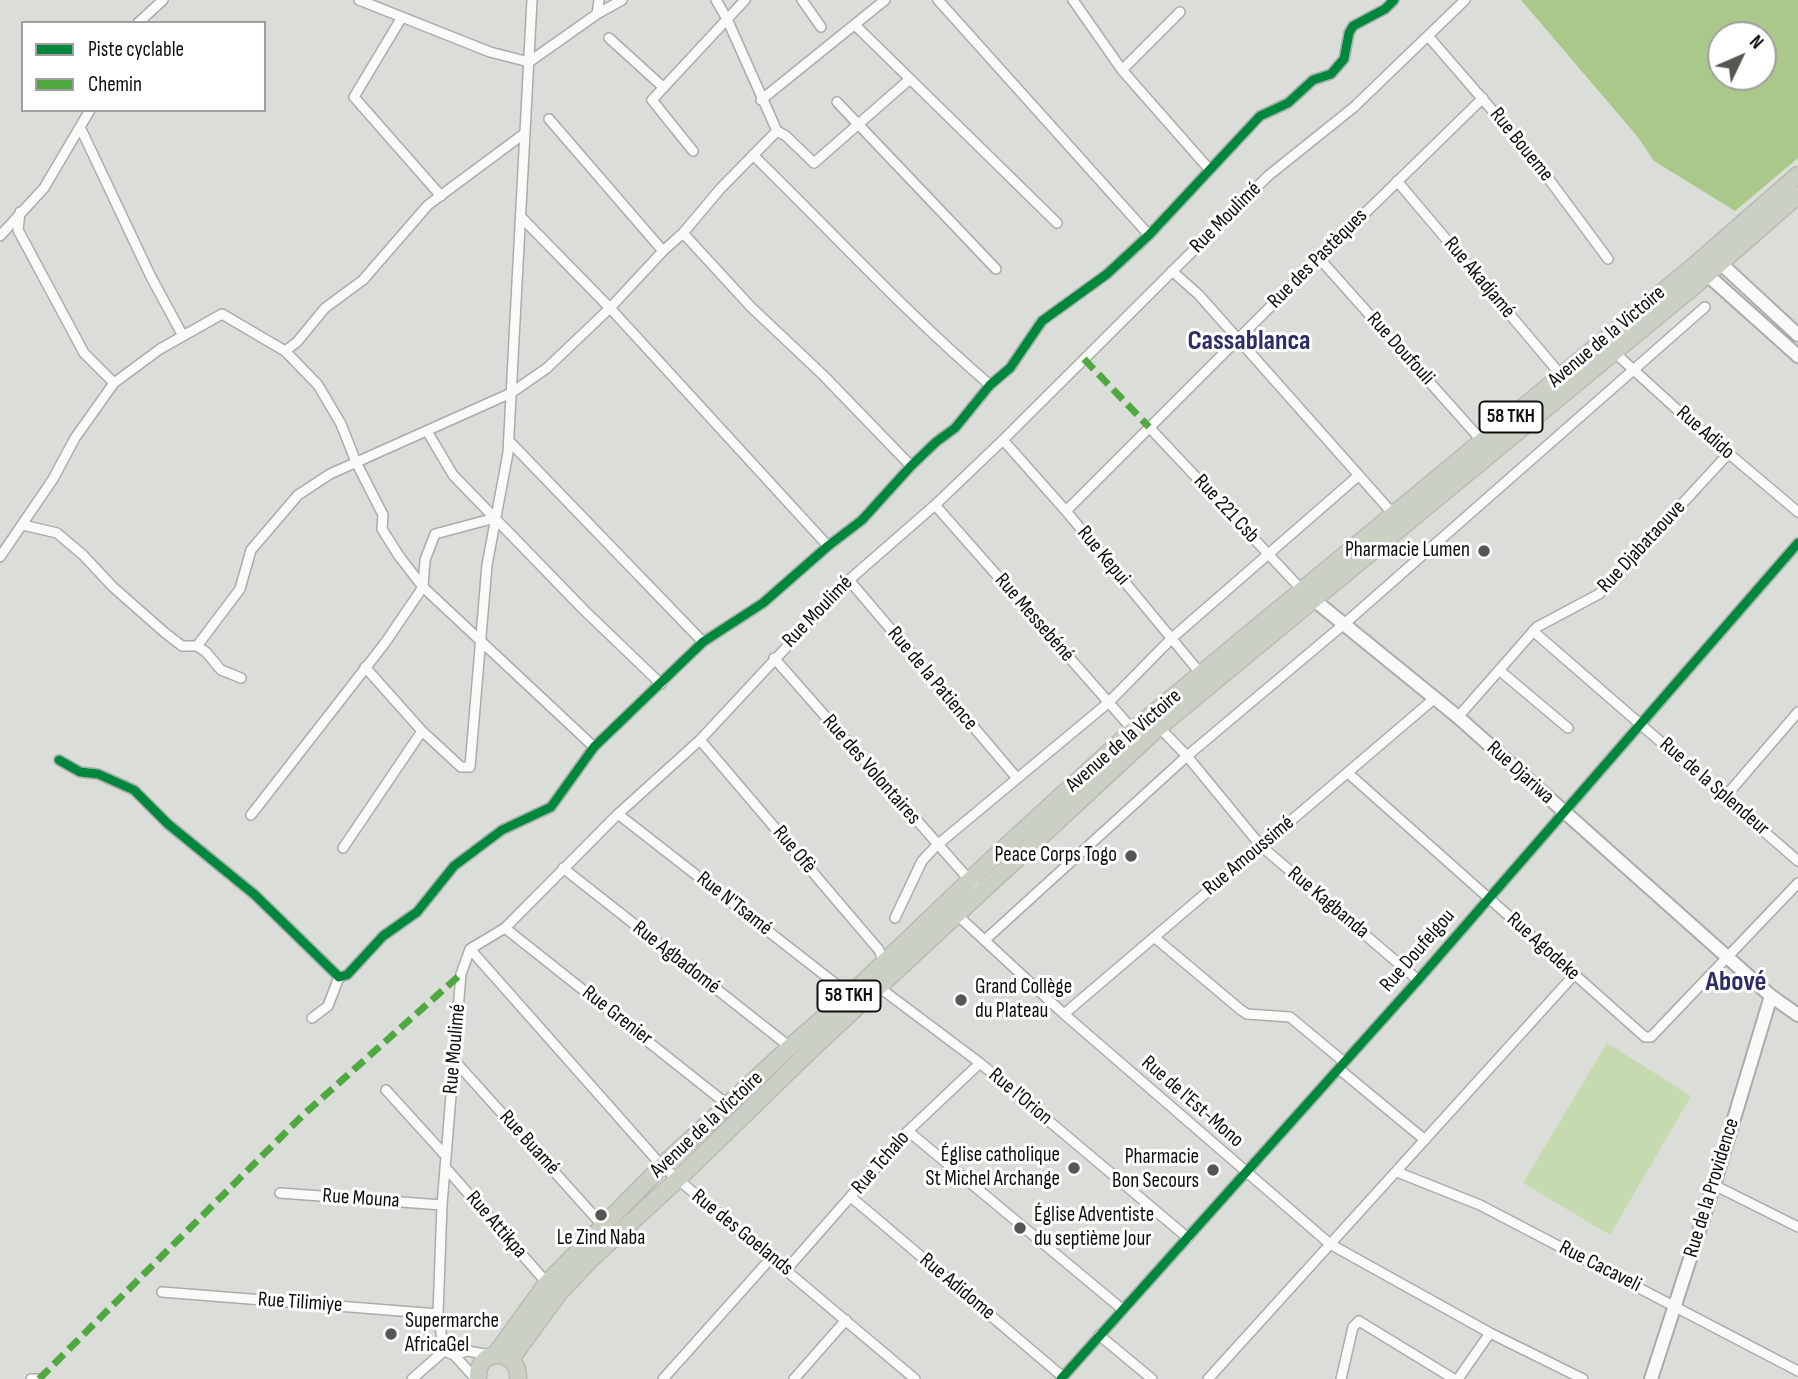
<!DOCTYPE html>
<html>
<head>
<meta charset="utf-8">
<style>
  body { margin:0 }
  #map { position:relative; width:1798px; height:1379px; overflow:hidden; background:#dbded8; font-family:"Sofia Sans Condensed",sans-serif }
  canvas { display:block }
  .legend { position:absolute; left:21px; top:21px; width:245px; height:91px; box-sizing:border-box; background:#fff; border:2px solid #9e9f9e; margin:0; padding:9px 12px; list-style:none; font-size:21px; color:#0d0f0c }
  .legend li { display:flex; align-items:center; gap:14px; height:35px }
  .legend b { width:35px; border:2px solid #9e9f9e }
  .north { position:absolute; left:1707px; top:21px; width:70px; height:70px; box-sizing:border-box; background:#fff; border:2px solid #9e9f9e; border-radius:50%; rotate:46deg; font-size:19px; font-weight:700; line-height:28px; text-align:center; color:#0d0f0c }
  .north::after { content:''; display:block; margin:auto; width:24px; height:32px; background:#555753; clip-path:polygon(50% 0,100% 100%,50% 72%,0 100%) }
</style>
</head>
<body>
<div id="map">
<canvas width="1798" height="1379"></canvas>
<ul class="legend">
<li><b style="height:9px;background:#00873e"></b>Piste cyclable</li>
<li><b style="height:9px;background:#50a841"></b>Chemin</li>
</ul>
<div class="north">N</div>
</div>
<script>
const g = document.querySelector('canvas').getContext('2d');
g.lineJoin = 'round';
function fillPath(path, color) { g.fillStyle = color; g.fill(path, 'evenodd'); }
function stroke(path, color, width, dash) { g.strokeStyle = color; g.lineWidth = width; g.lineCap = dash ? 'butt' : 'round'; g.setLineDash(dash || []); g.stroke(path); }
function write(font, color, halo, rows, align = 'center') {
  g.font = font + ' "Sofia Sans Condensed",sans-serif'; g.lineWidth = 6; g.setLineDash([]); g.textBaseline = 'middle'; g.strokeStyle = halo; g.fillStyle = color; for (const [text, x, y, turn = 0] of rows) {
    g.save(); g.translate(x, y); g.rotate((+turn || 0) * Math.PI / 180); g.textAlign = isNaN(turn) ? turn : align; if (halo) g.strokeText(text, 0, 0); g.fillText(text, 0, 0); g.restore();
  }
}
const green = new Path2D(`
  M1607 1043 1691 1096 1610 1235 1523 1183Z`);
const water = new Path2D(`
  M1521 0H1798V158L1735 211 1654 161 1637 136ZM1721 35H1763V77H1721Z`);
const street = new Path2D(`
  M359 0 490 52 529 62 597 14 622 0
  M802 0 821 27
  M938 0 1149 235
  M1073 0 1122 70 1209 169
  M597 14 599 0
  M402 17 354 97 441 196
  M138 23 163 0
  M855 25 1057 223
  M1428 36 1531 155 1608 259
  M609 38 663 87
  M1122 70 1180 12
  M761 100 885 0
  M837 102 996 269
  M549 119 663 251
  M80 127 151 277 183 336
  M777 131 786 136 814 163 910 79
  M693 151 652 100 745 0
  M753 155C832 232 907 314 990 385
  M1397 181 1561 375
  M20 212 18 230 84 353 114 383
  M521 217 610 308 828 546
  M683 233 751 307 823 375 911 466
  M0 236 44 188 90 110
  M1319 258 1482 441
  M1172 271 1199 295 1394 515
  M285 351 318 385 341 424 356 462 383 515 382 529 399 556 423 587 594 747
  M1614 352 1682 414 1798 512
  M1149 427 1302 590
  M427 431 453 475 584 610 661 684
  M1003 440 1066 511 1201 674
  M509 441 703 642
  M935 505 1133 730
  M1066 511 1319 258 1483 98
  M23 525 57 533 83 555 113 587 164 632 182 646H197L206 652 221 670 241 678
  M0 557 53 479 75 438 114 383 160 349 222 314 285 351 297 342 325 308 363 280 428 205 525 133
  M849 580 1016 777
  M1533 631 1798 861
  M197 646 240 589 251 550 298 495 330 474 511 393 547 368 610 308 663 251 683 233 721 188 777 131 727 19 716 0
  M774 658 980 892
  M365 667 422 731 461 767H470L487 565 508 453 532 0
  M1499 670 1568 728
  M1458 717 1537 627 1599 594 1729 453
  M1159 727 1187 756 1261 846 1418 980
  M700 740 879 950 884 963
  M59 760 80 772 98 774 134 790 168 824 255 895 339 977 347 975 383 936 417 912 454 866 502 830 551 807 594 747 703 642 763 603 828 546 862 520 911 466 936 442 955 428 990 385 1010 368 1042 321 1107 274 1149 235 1260 116 1288 103 1313 80 1331 74 1344 59 1349 33 1353 26 1385 9 1394 0
  M1348 773 1645 1037H1651L1798 883
  M1725 797 1798 712
  M618 814 850 995
  M251 815 385 643 423 587 425 560 435 534 495 518
  M343 848 422 731
  M563 868 790 1047
  M955 913 1064 1014 1330 1244 1490 1333 1583 1379
  M895 918 922 861 936 846 1108 703 1172 638 1358 476
  M505 928 728 1105
  M1154 937 1241 1010 1247 1014 1290 1017 1344 1062
  M985 940 1187 756 1343 625 1705 307
  M470 949 662 1166 915 1379
  M880 988 980 1063 1188 1238
  M1064 1014 1435 698
  M312 1018 328 1006 339 977
  M454 1060 603 1226
  M1339 1069 1425 1140
  M386 1090 445 1155
  M908 1131 1122 1309
  M445 1167 547 1283
  M1397 1172 1480 1205 1798 1371
  M1714 1185 1798 1227
  M280 1193 442 1205
  M851 1197 1063 1377
  M787 1269 908 1131 980 1063
  M162 1292 438 1314
  M1099 1335 1152 1379
  M444 1351 438 1314 442 1205 461 974 470 949 505 928 618 814 700 740 849 580 935 505 1003 440 1268 176 1354 107 1465 0
  M444 1351 454 1355 476 1379
  M454 1355 468 1351 490 1355
  M31 1379H39
  M412 1379 444 1351
  M663 1379 772 1257
  M794 1379 846 1320
  M1061 1379 1418 980 1798 543
  M1208 1379 1574 975
  M1341 1379 1353 1327 1359 1321 1454 1379
  M1458 1379 1490 1333`);
const secondary = new Path2D(`
  M1716 259 1798 335
  M1702 270 1798 356
  M1308 595 1458 717 1771 996 1798 1015
  M1651 1379 1714 1185 1771 996`);
const highway = new Path2D(`
  M495 1355 547 1283 662 1166 790 1047 850 995 990 861 1133 730 1695 265 1798 175
  M511 1359 559 1293 592 1258 677 1180 815 1046 1159 727 1693 287 1798 195
  M478 1379C476 1346 520 1348 518 1379`);
const quiet = new Path2D(`
  M1084 359 1149 427
  M39 1379 303 1115 461 974`);
const cycleway = new Path2D(`
  M59 760 80 772 98 774 134 790 168 824 255 895 339 977 347 975 383 936 417 912 454 866 502 830 551 807 594 747 703 642 763 603 828 546 862 520 911 466 936 442 955 428 990 385 1010 368 1042 321 1107 274 1149 235 1260 116 1288 103 1313 80 1331 74 1344 59 1349 33 1353 26 1385 9 1394 0
  M1061 1379 1418 980 1798 543`);
const markers = [
  [1484,551,7,"#555753"],
  [1131,856,7,"#555753"],
  [961,1000,7,"#555753"],
  [1074,1168,7,"#555753"],
  [1213,1170,7,"#555753"],
  [601,1215,7,"#555753"],
  [1020,1228,7,"#555753"],
  [391,1334,7,"#555753"]
];
const shields = [
  [1511,417,63],
  [849,996,63]
];
const shieldNames = [
  ["58 TKH",1511,417],
  ["58 TKH",849,996]
];
const streetNames = [
  ["Rue Boueme",1521,145,51],
  ["Rue Moulimé",1226,218,-45],
  ["Rue des Pastèques",1318,259,-45],
  ["Rue Akadjamé",1479,278,50],
  ["Avenue de la Victoire",1607,337,-40],
  ["Rue Doufouli",1400,349,48],
  ["Rue Adido",1705,433,41],
  ["Rue 221 Csb",1226,509,47],
  ["Rue Djabataouve",1642,547,-47],
  ["Rue Kepui",1103,556,50],
  ["Rue Moulimé",818,612,-46],
  ["Rue Messebéné",1034,618,49],
  ["Rue de la Patience",932,679,50],
  ["Avenue de la Victoire",1124,741,-41],
  ["Rue des Volontaires",871,770,49],
  ["Rue Djariwa",1520,773,42],
  ["Rue de la Splendeur",1714,787,41],
  ["Rue Ofè",794,850,50],
  ["Rue Amoussimé",1249,856,-40],
  ["Rue Kagbanda",1328,903,40],
  ["Rue N'Tsamé",734,904,38],
  ["Rue Agodeke",1543,947,42],
  ["Rue Doufelgou",1418,951,-49],
  ["Rue Agbadomé",676,958,38],
  ["Rue Grenier",617,1016,38],
  ["Rue Moulimé",455,1049,-85],
  ["Rue l'Orion",1020,1097,40],
  ["Rue de l'Est-Mono",1192,1102,41],
  ["Avenue de la Victoire",707,1125,-43],
  ["Rue Buamé",529,1143,48],
  ["Rue Tchalo",881,1163,-49],
  ["Rue de la Providence",1712,1188,-73],
  ["Rue Mouna",361,1199,4],
  ["Rue Attikpa",496,1225,49],
  ["Rue des Goelands",742,1233,39],
  ["Rue Cacaveli",1600,1267,27],
  ["Rue Adidome",957,1287,40],
  ["Rue Tilimiye",300,1303,4]
];
const poiNames = [
  ["Pharmacie Lumen",1470,551],
  ["Peace Corps Togo",1117,856],
  ["Grand Collège",975,988,"left"],
  ["du Plateau",975,1012,"left"],
  ["Église catholique",1060,1156],
  ["St Michel Archange",1060,1180],
  ["Pharmacie",1199,1158],
  ["Bon Secours",1199,1182],
  ["Église Adventiste",1034,1216,"left"],
  ["du septième Jour",1034,1240,"left"],
  ["Le Zind Naba",601,1239,"center"],
  ["Supermarche",405,1322,"left"],
  ["AfricaGel",405,1346,"left"]
];
const districtNames = [
  ["Cassablanca",1249,342],
  ["Abové",1736,983]
];
fillPath(green, '#c6dab0');
fillPath(water, '#aac889');
stroke(street, '#abaca8', 12);
stroke(secondary, '#abaca8', 16);
stroke(highway, '#b9bab7', 19);
stroke(street, '#fafaf9', 9);
stroke(secondary, '#fafaf9', 12);
stroke(highway, '#cbd0c4', 16);
stroke(quiet, '#50a841', 7, [14, 7]);
stroke(cycleway, '#00873e', 9);
for (const [x, y, r, color] of markers) { const dot = new Path2D(); dot.arc(x, y, r, 0, 2 * Math.PI); g.fillStyle = color; g.fill(dot); stroke(dot, '#fff', 2.5); }
for (const [x, y, w] of shields) { const box = new Path2D(); box.roundRect(x - w / 2, y - 15.5, w, 31, 5); g.fillStyle = '#fff'; g.fill(box); stroke(box, '#0d0f0c', 2); }
write('bold 19px', '#0d0f0c', null, shieldNames);
write('21px', '#0d0f0c', '#fff', streetNames);
write('21px', '#0d0f0c', '#fff', poiNames, 'right');
write('bold 28px', '#2d2d67', '#fff', districtNames);
</script>
</body>
</html>
